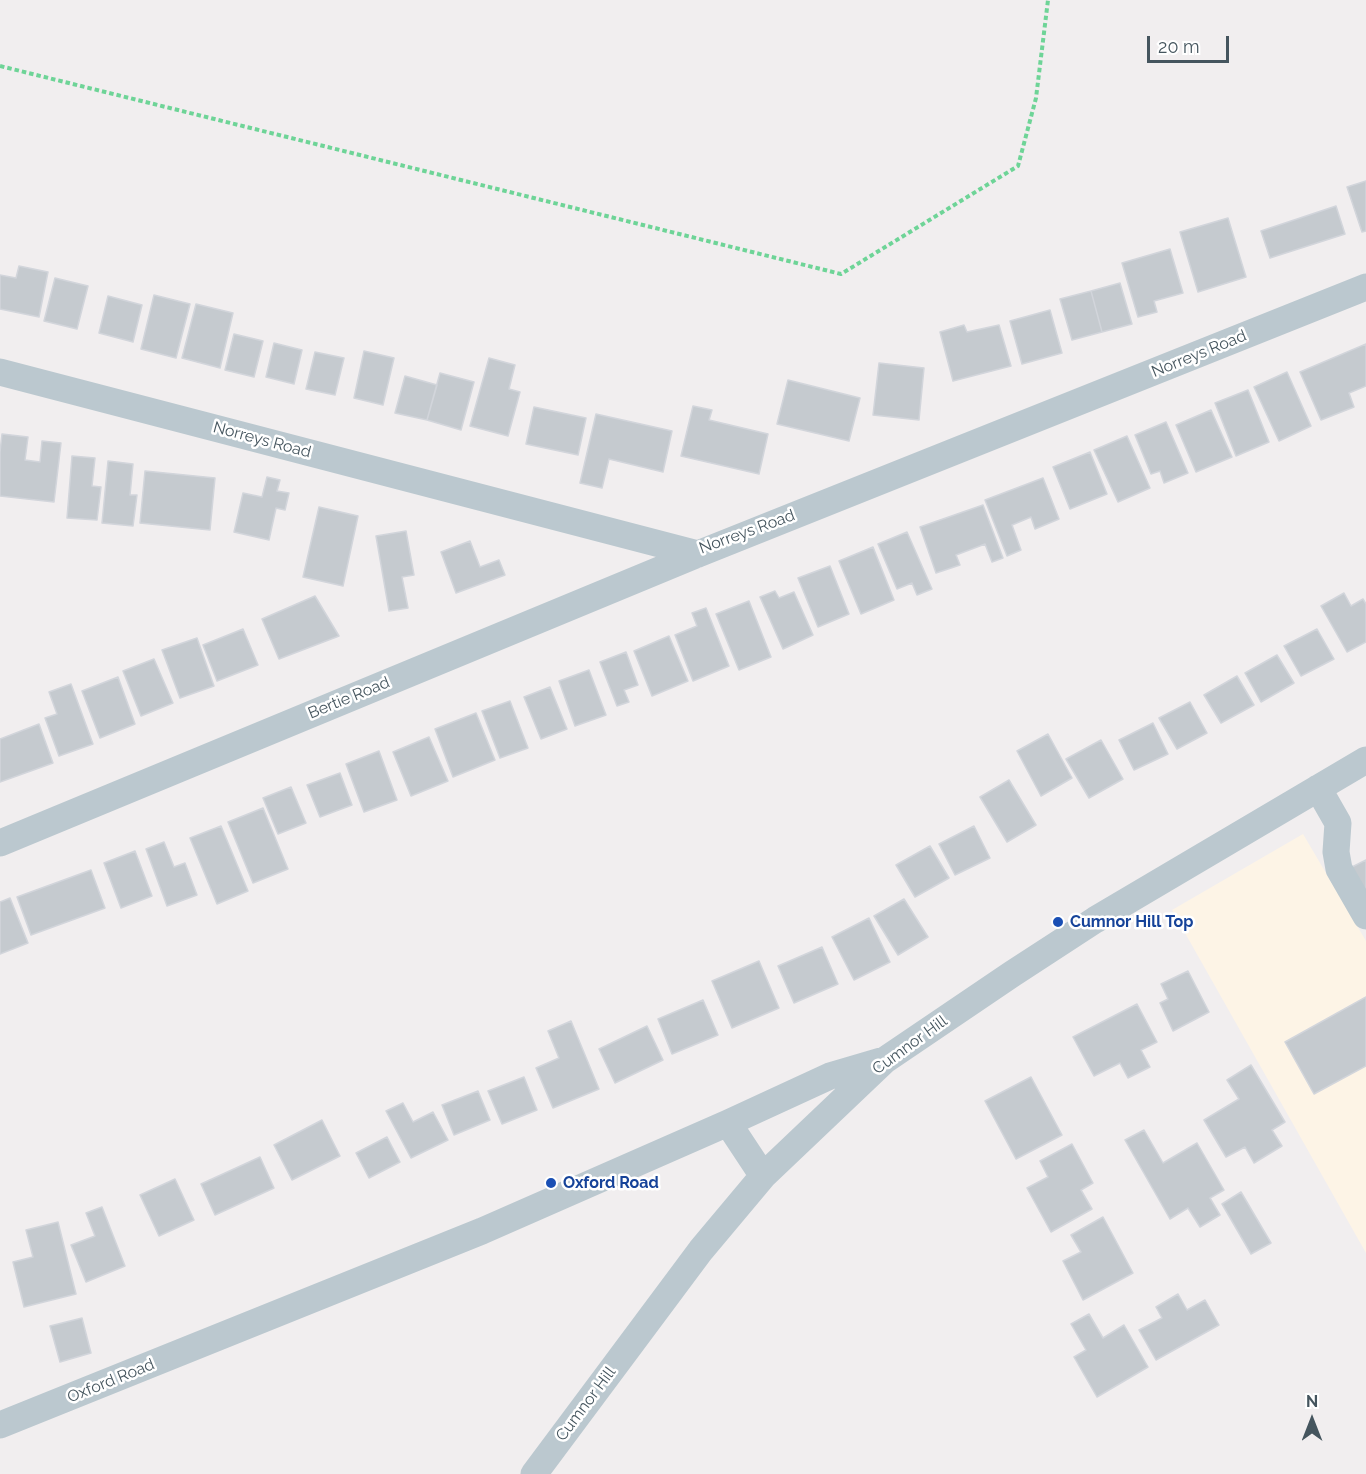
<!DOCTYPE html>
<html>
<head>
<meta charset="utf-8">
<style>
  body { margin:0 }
  #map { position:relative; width:1366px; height:1474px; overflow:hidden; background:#f1eeef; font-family:Raleway,sans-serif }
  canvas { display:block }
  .north { position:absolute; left:1282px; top:1390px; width:60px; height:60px; -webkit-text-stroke:4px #fff; paint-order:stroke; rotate:0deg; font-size:16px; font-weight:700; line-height:24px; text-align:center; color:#45555e }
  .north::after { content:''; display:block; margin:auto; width:21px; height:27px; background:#45555e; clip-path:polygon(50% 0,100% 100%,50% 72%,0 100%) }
  .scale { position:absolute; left:1147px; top:36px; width:82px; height:27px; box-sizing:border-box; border:3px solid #45555e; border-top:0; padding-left:8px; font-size:18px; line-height:21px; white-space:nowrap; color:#45555e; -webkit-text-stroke:4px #fff; paint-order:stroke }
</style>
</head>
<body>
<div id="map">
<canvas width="1366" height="1474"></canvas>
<div class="north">N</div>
<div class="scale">20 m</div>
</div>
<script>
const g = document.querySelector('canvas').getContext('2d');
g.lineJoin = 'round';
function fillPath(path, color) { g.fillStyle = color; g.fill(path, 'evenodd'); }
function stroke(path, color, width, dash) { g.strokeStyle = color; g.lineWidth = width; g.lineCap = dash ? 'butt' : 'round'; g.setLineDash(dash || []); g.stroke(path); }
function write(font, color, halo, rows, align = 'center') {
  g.font = font + ' Raleway,sans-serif'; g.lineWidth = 5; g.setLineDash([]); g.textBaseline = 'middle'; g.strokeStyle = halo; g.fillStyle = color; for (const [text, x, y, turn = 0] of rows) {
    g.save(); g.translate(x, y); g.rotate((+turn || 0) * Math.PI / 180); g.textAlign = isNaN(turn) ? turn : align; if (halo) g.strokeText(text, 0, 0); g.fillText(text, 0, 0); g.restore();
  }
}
const commercial = new Path2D(`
  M1303 834 1366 941V1253L1172 910Z`);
const building = new Path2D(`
  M1366 181V231L1362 232 1347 187Z
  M1336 206 1345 234 1270 258 1261 231Z
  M1228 218 1246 277 1198 292 1180 232Z
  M1170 249 1183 293 1154 301 1157 312 1138 317 1122 263Z
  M19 266 48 272 39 317 0 309V275L16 278Z
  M55 278 88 286 77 329 44 321Z
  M1120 283 1132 324 1102 332 1091 291Z
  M1091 291 1102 332 1072 340 1060 299Z
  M154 295 190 304 176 358 141 349Z
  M108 296 142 305 133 342 99 333Z
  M196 304 233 313 220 368 182 358Z
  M1050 310 1062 353 1022 364 1010 321Z
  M964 325 967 332 999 325 1011 366 953 381 940 332Z
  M234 334 263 341 254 377 225 370Z
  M274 343 302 350 294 384 266 377Z
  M1366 344V386L1349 393 1354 407 1321 420 1300 372Z
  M364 351 394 358 383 405 354 398Z
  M315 352 344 358 335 395 306 389Z
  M489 358 515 365 509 389 520 392 508 436 470 426Z
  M879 363 924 368 919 420 873 415Z
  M1287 372 1311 426 1279 441 1254 387Z
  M440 373 474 382 461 430 427 420Z
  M405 376 437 385 427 420 395 413Z
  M788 380 860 398 849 441 777 424Z
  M1248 390 1269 442 1236 456 1215 403Z
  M693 406 712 410 709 420 768 434 759 474 681 456Z
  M534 407 586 418 578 455 526 444Z
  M1211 410 1232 457 1196 472 1176 425Z
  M596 414 672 431 663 472 609 459 602 488 580 483Z
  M1166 422 1188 473 1164 483 1160 471 1151 474 1135 435Z
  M2 434 28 437 25 460 40 462 42 441 61 443 54 502 0 496V452Z
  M1127 436 1150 488 1118 502 1094 450Z
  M1090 452 1107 494 1070 509 1053 467Z
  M72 456 95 458 92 486 101 487 97 520 67 518Z
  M108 461 133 464 130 495H137L133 526 102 523Z
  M145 471 215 478 210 530 140 523Z
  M267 477 280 480 277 491 289 493 285 510 276 508 269 540 234 532 243 493 262 497Z
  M1043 478 1059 519 1035 529 1031 517 1012 525 1021 550 1007 556 985 500Z
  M983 505 1003 558 992 562 985 544 956 555 960 565 936 573 920 527Z
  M319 507 358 516 343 586 303 577Z
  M406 531 414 575 402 577 408 608 389 611 376 536Z
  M907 532 932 589 917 595 912 583 897 589 878 544Z
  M470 541 480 567 499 560 505 575 456 593 441 552Z
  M873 547 894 600 861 614 839 561Z
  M830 566 849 614 818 627 798 578Z
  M775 591 779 598 794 592 813 635 783 649 760 597Z
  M1344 593 1351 606 1363 599 1366 604V642L1347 652 1321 606Z
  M315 596 339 636 279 659 262 619Z
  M749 601 771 657 739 670 716 614Z
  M706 608 729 666 693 681 675 635 697 626 692 613Z
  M243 629 258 665 217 681 203 645Z
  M1317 629 1334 659 1301 676 1284 646Z
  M669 636 688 681 652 696 634 651Z
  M197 638 214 686 180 698 162 650Z
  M626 652 638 685 624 690 629 702 617 706 600 662Z
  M1277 655 1294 683 1261 702 1245 673Z
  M154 659 173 703 141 716 123 671Z
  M589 670 606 715 575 726 559 681Z
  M1237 676 1254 705 1221 723 1204 695Z
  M118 677 135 724 100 738 82 691Z
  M71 684 93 744 59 756 45 718 57 714 49 692Z
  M550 687 567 729 541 739 524 697Z
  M510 701 528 748 500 758 482 711Z
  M1190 702 1207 733 1177 749 1159 718Z
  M476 713 495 760 453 777 435 729Z
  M1153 723 1168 754 1134 770 1119 740Z
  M39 724 53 763 0 782V739Z
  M1048 734 1072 778 1041 796 1017 751Z
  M429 737 448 781 411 796 393 752Z
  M1101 740 1123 779 1089 798 1066 759Z
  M379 751 397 800 364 812 346 764Z
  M340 773 352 805 320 817 307 785Z
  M1009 780 1036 825 1007 842 980 797Z
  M291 787 306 823 278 834 263 798Z
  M263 808 288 869 253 883 228 822Z
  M221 826 248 891 217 904 190 838Z
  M974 826 990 858 955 875 939 844Z
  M164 842 174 867 185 863 197 895 167 906 146 849Z
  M930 846 949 878 915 897 896 865Z
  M135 851 152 896 121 908 104 863Z
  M1366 860V897L1350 868Z
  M91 870 105 908 31 935 17 897Z
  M10 898 28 943 0 954V902Z
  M904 899 928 937 898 955 874 916Z
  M869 918 890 962 854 980 832 937Z
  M822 947 838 984 794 1003 778 966Z
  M759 961 779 1008 732 1028 712 981Z
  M1188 971 1209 1012 1173 1031 1160 1003 1168 999 1161 984Z
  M1366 997V1066L1314 1094 1285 1042Z
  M703 1000 718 1035 672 1054 658 1019Z
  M1137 1004 1157 1042 1141 1050 1150 1067 1128 1078 1120 1063 1094 1076 1073 1037Z
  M571 1021 599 1089 553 1108 536 1068 559 1058 548 1031Z
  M647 1026 663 1060 615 1083 599 1049Z
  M1251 1065 1285 1122 1272 1130 1282 1146 1254 1163 1245 1147 1226 1157 1204 1120 1239 1099 1227 1080Z
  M524 1077 537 1110 502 1124 488 1091Z
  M1031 1077 1062 1135 1016 1159 985 1101Z
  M478 1091 490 1120 454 1135 442 1105Z
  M403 1103 413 1122 433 1112 448 1140 411 1158 386 1111Z
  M322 1120 340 1156 292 1180 274 1145Z
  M1144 1130 1163 1163 1197 1143 1224 1190 1210 1198 1220 1215 1200 1227 1188 1208 1170 1219 1125 1140Z
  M387 1137 400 1162 369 1178 356 1153Z
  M1072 1144 1093 1183 1081 1190 1092 1209 1051 1232 1027 1188 1048 1177 1040 1161Z
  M260 1157 274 1188 215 1215 201 1184Z
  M175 1179 194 1220 159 1236 140 1195Z
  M1241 1192 1271 1243 1251 1254 1222 1204Z
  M102 1207 125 1266 86 1282 71 1245 95 1236 86 1213Z
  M1103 1217 1133 1273 1083 1300 1063 1261 1081 1252 1071 1235Z
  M58 1222 76 1294 24 1307 13 1262 33 1257 26 1230Z
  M1178 1294 1187 1310 1205 1300 1219 1325 1156 1360 1139 1330 1162 1318 1156 1307Z
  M1089 1314 1103 1338 1124 1325 1148 1367 1097 1397 1074 1357 1086 1350 1071 1324Z
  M82 1318 91 1353 60 1362 50 1326Z`);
const path = new Path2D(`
  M0 66 841 274 1018 166 1036 98 1048 0`);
const minor = new Path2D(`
  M0 372 698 554
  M1318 788 1338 823 1336 852 1339 869 1366 916
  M0 843 698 554 1366 287
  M728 1123 763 1176
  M0 1425 482 1231 728 1123 830 1076 881 1061
  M534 1474 701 1250 763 1176 885 1060 1012 974 1095 920 1366 760`);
const markers = [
  [1058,922,6,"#1a4fb4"],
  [551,1183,6,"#1a4fb4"]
];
const streetNames = [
  ["Norreys Road",1199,354,-22],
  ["Norreys Road",262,440,15],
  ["Norreys Road",747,532,-20],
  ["Bertie Road",349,698,-22],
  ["Cumnor Hill",910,1045,-36],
  ["Oxford Road",111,1381,-22],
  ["Cumnor Hill",586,1404,-53]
];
const transitNames = [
  ["Cumnor Hill Top",1070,922],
  ["Oxford Road",563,1183]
];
fillPath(commercial, '#fdf4e6');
fillPath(building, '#c5cacf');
stroke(building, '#d2d5db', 1.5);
stroke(path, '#6ed497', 4, [4.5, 3]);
stroke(minor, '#bbc8cf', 27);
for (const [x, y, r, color] of markers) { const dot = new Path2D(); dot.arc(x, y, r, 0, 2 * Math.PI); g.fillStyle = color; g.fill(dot); stroke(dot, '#fff', 2); }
write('16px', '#45555e', '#fff', streetNames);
write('bold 16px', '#164399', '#fff', transitNames, 'left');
</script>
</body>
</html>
